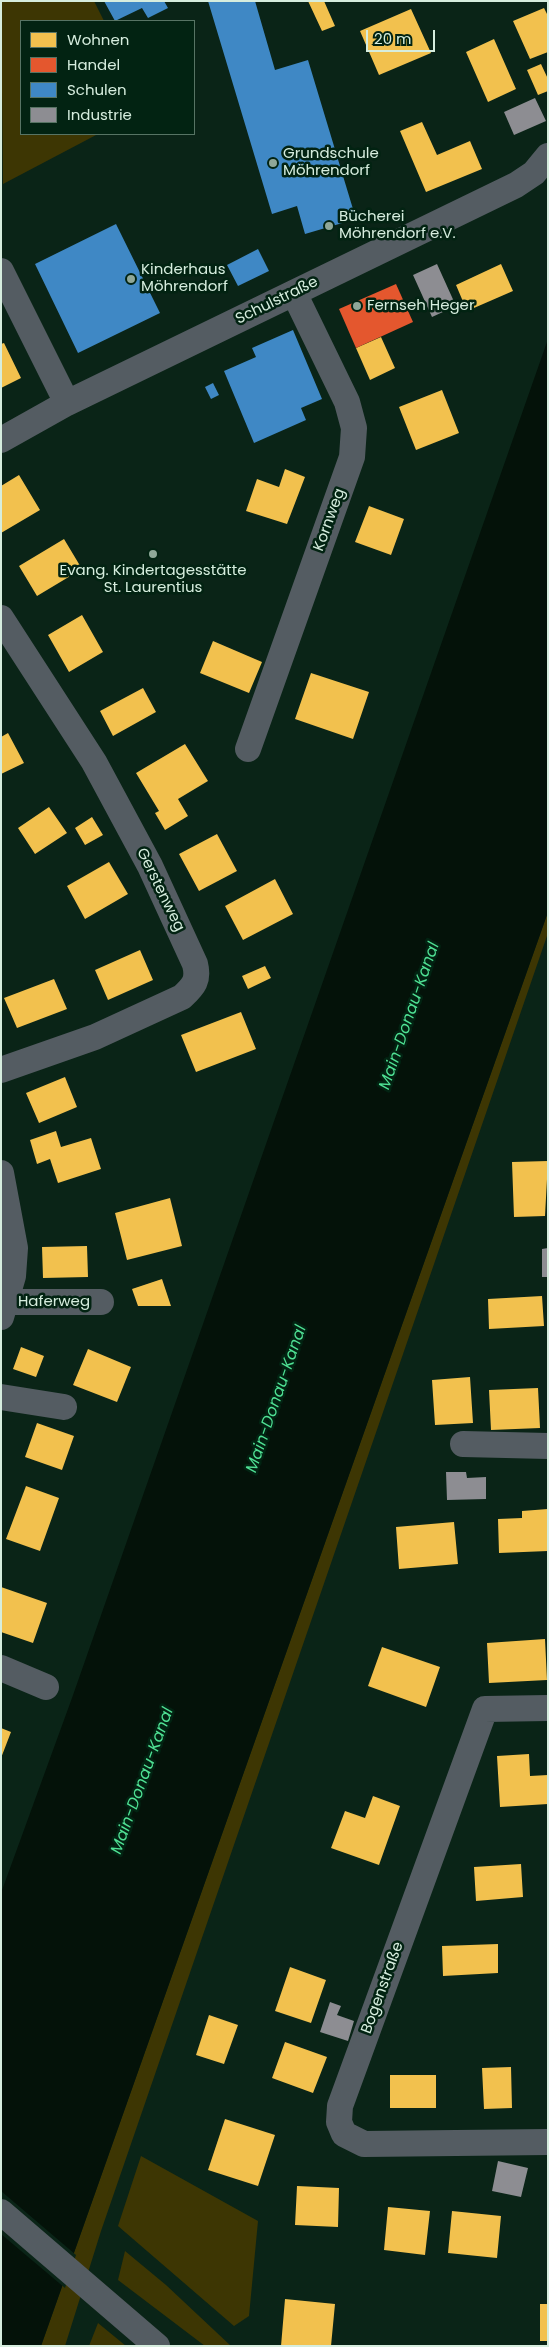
<!DOCTYPE html>
<html>
<head>
<meta charset="utf-8">
<style>
  body { margin:0 }
  #map { position:relative; width:549px; height:2347px; overflow:hidden; background:#0a2417; font-family:Poppins,sans-serif }
  canvas { display:block }
  .frame { position:absolute; inset:0; border:2px solid #d6edde; pointer-events:none }
  .legend { position:absolute; left:20px; top:20px; width:175px; height:115px; box-sizing:border-box; background:#022312; border:1px solid #577464; margin:0; padding:6px 9px; list-style:none; font-size:15px; color:#d6edde }
  .legend li { display:flex; align-items:center; gap:10px; height:25px }
  .legend b { width:25px; border:1px solid #577464 }
  .scale { position:absolute; left:366px; top:30px; width:69px; height:22px; box-sizing:border-box; border:2px solid #d6edde; border-top:0; padding-left:6px; font-size:15px; line-height:18px; white-space:nowrap; color:#d6edde; -webkit-text-stroke:4px #022312; paint-order:stroke }
</style>
</head>
<body>
<div id="map">
<canvas width="549" height="2347"></canvas>
<div class="frame"></div>
<ul class="legend">
<li><b style="height:14px;background:#f2c14e"></b>Wohnen</li>
<li><b style="height:14px;background:#e4572e"></b>Handel</li>
<li><b style="height:14px;background:#3f88c5"></b>Schulen</li>
<li><b style="height:14px;background:#8d8d92"></b>Industrie</li>
</ul>
<div class="scale">20 m</div>
</div>
<script>
const g = document.querySelector('canvas').getContext('2d');
g.lineJoin = 'round';
function fillPath(path, color) { g.fillStyle = color; g.fill(path, 'evenodd'); }
function stroke(path, color, width, dash) { g.strokeStyle = color; g.lineWidth = width; g.lineCap = dash ? 'butt' : 'round'; g.setLineDash(dash || []); g.stroke(path); }
function write(font, color, halo, rows, align = 'center') {
  g.font = font + ' Poppins,sans-serif'; g.lineWidth = 5; g.setLineDash([]); g.textBaseline = 'middle'; g.strokeStyle = halo; g.fillStyle = color; for (const [text, x, y, turn = 0] of rows) {
    g.save(); g.translate(x, y); g.rotate((+turn || 0) * Math.PI / 180); g.textAlign = isNaN(turn) ? turn : align; if (halo) g.strokeText(text, 0, 0); g.fillText(text, 0, 0); g.restore();
  }
}
const green = new Path2D(`
  M1 1H94L104 21H21V134H98L3 184Z
  M548 912V933L101 2231 65 2346H41Z
  M141 2156 258 2221 249 2316 234 2326 118 2226Z
  M125 2251 166 2285 231 2346H205L118 2280Z
  M98 2323 126 2346H89Z`);
const water = new Path2D(`
  M548 339V912L41 2346H1V1893L72 1698Z`);
const pier = new Path2D(`
  M1 2191 76 2255 65 2288 1 2234Z`);
const homes = new Path2D(`
  M308 1H324L335 26 322 31Z
  M544 8 548 16V52L530 59 513 21Z
  M411 9 431 53 379 75 360 31Z
  M494 39 516 89 488 102 466 52Z
  M541 64 548 79V91L538 95 527 70Z
  M422 122 437 155 470 141 482 169 426 192 400 131Z
  M501 264 513 291 467 311 456 285Z
  M381 337 395 368 370 380 356 348Z
  M4 343 21 378 1 388V344Z
  M442 390 459 433 416 450 399 407Z
  M285 469 305 477 287 524 246 511 257 479 279 487Z
  M19 475 40 510 1 533V486Z
  M369 506 404 519 391 555 355 542Z
  M64 539 82 569 37 596 19 566Z
  M82 615 103 652 69 672 48 635Z
  M213 641 262 662 249 693 200 673Z
  M311 673 369 692 353 739 295 719Z
  M143 688 156 712 113 736 100 711Z
  M8 733 24 763 1 774V737Z
  M185 744 208 781 178 799 188 816 165 830 155 813 159 811 136 773Z
  M49 807 67 833 35 854 18 828Z
  M92 817 103 835 85 845 75 828Z
  M217 834 237 871 199 891 179 854Z
  M109 862 128 894 85 919 67 886Z
  M275 879 293 914 243 940 225 906Z
  M140 950 153 980 108 1000 95 970Z
  M265 966 271 978 248 989 242 976Z
  M54 979 67 1009 17 1028 4 998Z
  M241 1012 256 1049 196 1072 181 1035Z
  M65 1077 77 1107 39 1123 26 1093Z
  M56 1131 61 1147 91 1138 101 1169 58 1183 50 1159 37 1164 30 1140Z
  M548 1161 545 1216 514 1217 512 1162Z
  M170 1198 182 1246 127 1260 115 1213Z
  M87 1246 88 1277 43 1278 42 1247Z
  M162 1279 171 1306H138L132 1289Z
  M542 1296 544 1326 489 1329 488 1299Z
  M21 1347 44 1356 36 1377 13 1369Z
  M88 1349 131 1367 117 1402 73 1385Z
  M470 1377 473 1423 435 1425 432 1380Z
  M538 1388 540 1428 491 1430 489 1390Z
  M37 1423 74 1436 62 1470 25 1457Z
  M26 1486 59 1498 40 1551 6 1539Z
  M548 1509V1551L499 1553 498 1519 522 1518V1511Z
  M454 1522 458 1564 399 1569 396 1527Z
  M1 1587 47 1603 33 1643 1 1632Z
  M545 1639 547 1680 489 1683 487 1643Z
  M382 1647 440 1667 426 1707 368 1686Z
  M1 1728 11 1732 1 1758Z
  M529 1754 530 1776 548 1775V1804L500 1807 497 1756Z
  M373 1796 400 1806 379 1865 331 1848 345 1811 365 1818Z
  M521 1864 523 1897 476 1901 474 1867Z
  M498 1944V1973L443 1976 442 1946Z
  M290 1967 326 1980 311 2023 275 2011Z
  M209 2015 238 2025 224 2064 196 2055Z
  M285 2042 327 2057 313 2093 272 2078Z
  M511 2067 512 2108 484 2109 482 2068Z
  M390 2075H436V2108H390Z
  M225 2119 275 2135 258 2186 208 2170Z
  M297 2186 339 2188 338 2227 295 2225Z
  M388 2207 430 2211 425 2255 384 2250Z
  M452 2211 501 2216 497 2258 448 2253Z
  M285 2299 335 2304 331 2346H281Z
  M540 2304H548V2341H540Z`);
const shops = new Path2D(`
  M396 284 413 322 356 348 339 309Z`);
const schools = new Path2D(`
  M104 1H164L168 8 148 18 142 8 115 21Z
  M208 1H255L275 70 308 60 356 219 305 234 297 206 272 214Z
  M116 224 160 313 78 353 35 264Z
  M258 249 269 271 238 286 227 265Z
  M293 330 322 399 301 408 306 420 254 443 224 371 256 357 252 348Z
  M213 383 219 395 211 399 205 387Z`);
const industry = new Path2D(`
  M535 98 546 121 514 135 504 112Z
  M437 264 456 306 432 317 413 275Z
  M548 1248V1277H542V1249Z
  M446 1472H466L467 1478 486 1477V1499L447 1500Z
  M330 2002 341 2006 337 2015 354 2021 348 2041 320 2032Z
  M498 2161 528 2168 521 2197 492 2191Z`);
const minor = new Path2D(`
  M1 271 67 403
  M1 440 67 403 516 185 534 173 548 156
  M1 618 94 762 150 866 195 964C199 980 194 986 182 997L95 1037 1 1070
  M248 749 352 457 354 428 347 402 294 293
  M1 1173 15 1248 13 1276 1 1317
  M6 1302H101
  M1 1397 64 1407
  M463 1444 548 1446
  M1 1668 46 1687
  M548 1708 485 1709 340 2106 339 2122 344 2134 364 2144 548 2142
  M1 2212 157 2346`);
const markers = [
  [273,163,5,"#8fa798"],
  [329,226,5,"#8fa798"],
  [131,279,5,"#8fa798"],
  [357,306,5,"#8fa798"],
  [153,554,5,"#8fa798"]
];
const poiNames = [
  ["Grundschule",283,154],
  ["Möhrendorf",283,171],
  ["Bücherei",339,217],
  ["Möhrendorf e.V.",339,234],
  ["Kinderhaus",141,270],
  ["Möhrendorf",141,287],
  ["Fernseh Heger",367,306],
  ["Evang. Kindertagesstätte",153,571,"center"],
  ["St. Laurentius",153,588,"center"]
];
const streetNames = [
  ["Schulstraße",277,301,-26],
  ["Kornweg",330,520,-70],
  ["Gerstenweg",160,890,64],
  ["Haferweg",54,1302],
  ["Bogenstraße",383,1988,-70]
];
const waterNames = [
  ["Main-Donau-Kanal",410,1016,-71],
  ["Main-Donau-Kanal",277,1399,-71],
  ["Main-Donau-Kanal",143,1781,-70]
];
fillPath(green, '#3d3603');
fillPath(water, '#041209');
fillPath(pier, '#0a2417');
fillPath(homes, '#f2c14e');
fillPath(shops, '#e4572e');
fillPath(schools, '#3f88c5');
fillPath(industry, '#8d8d92');
stroke(minor, '#545c62', 26);
for (const [x, y, r, color] of markers) { const dot = new Path2D(); dot.arc(x, y, r, 0, 2 * Math.PI); g.fillStyle = color; g.fill(dot); stroke(dot, '#022312', 2); }
write('15px', '#d6edde', '#022312', poiNames, 'left');
write('15px', '#d6edde', '#022312', streetNames);
write('italic 16px', '#4fe194', '#022312', waterNames);
</script>
</body>
</html>
